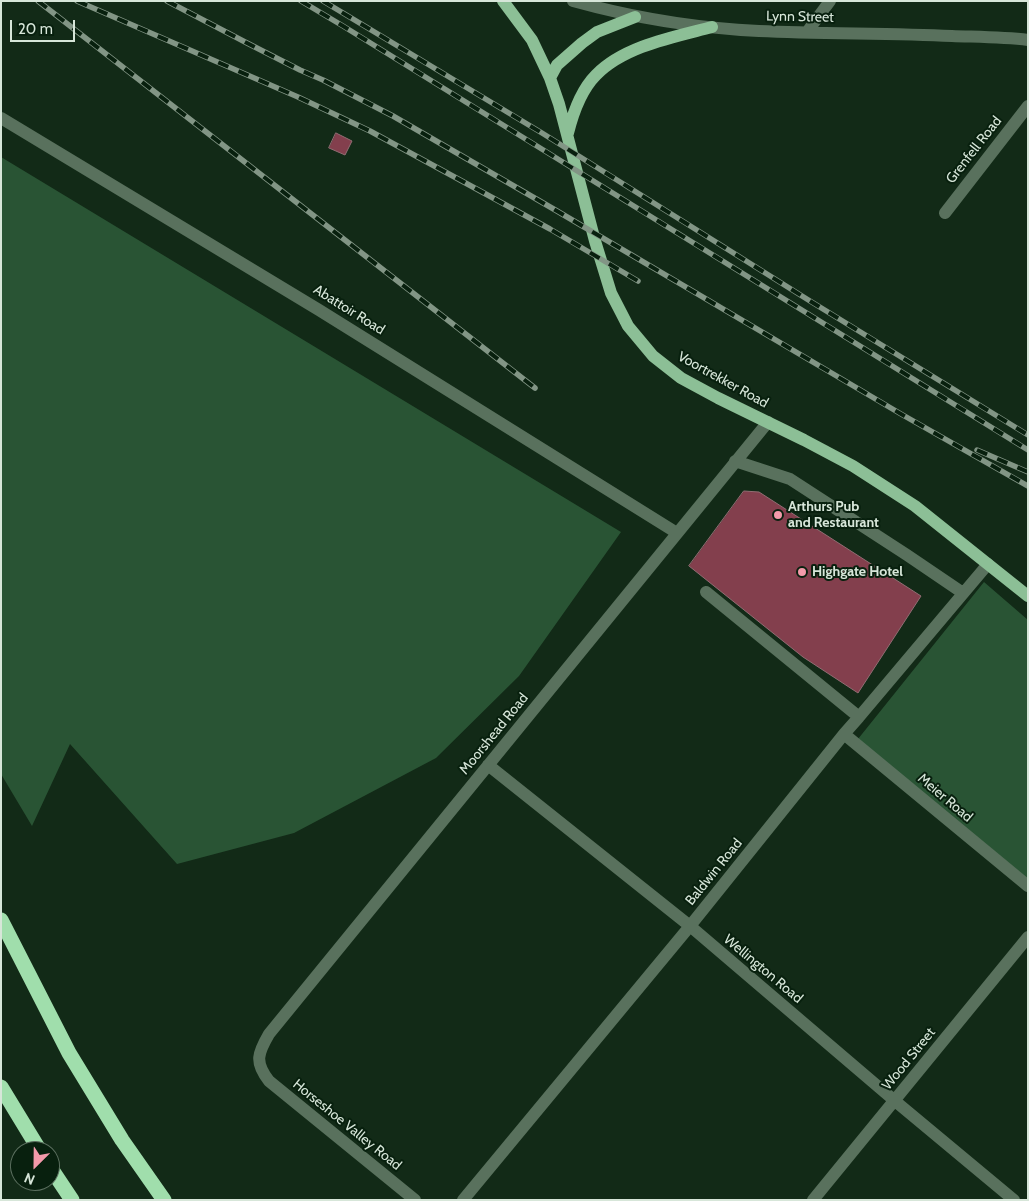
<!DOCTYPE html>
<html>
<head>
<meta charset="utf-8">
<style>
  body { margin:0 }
  #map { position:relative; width:1029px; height:1201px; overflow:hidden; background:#122a17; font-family:Cabin,sans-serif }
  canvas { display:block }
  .frame { position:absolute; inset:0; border:2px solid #d7e6d9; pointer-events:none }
  .north { position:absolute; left:10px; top:1141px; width:50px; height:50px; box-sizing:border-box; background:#08200e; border:1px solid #5b6f5f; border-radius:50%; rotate:203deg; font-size:14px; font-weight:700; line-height:20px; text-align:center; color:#d7e6d9 }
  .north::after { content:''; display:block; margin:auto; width:18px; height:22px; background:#f39aaa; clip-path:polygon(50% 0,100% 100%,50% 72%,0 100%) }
  .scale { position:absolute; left:10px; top:20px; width:65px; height:22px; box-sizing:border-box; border:2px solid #d7e6d9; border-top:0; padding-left:6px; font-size:15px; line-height:18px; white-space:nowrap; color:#d7e6d9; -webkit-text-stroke:4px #08200e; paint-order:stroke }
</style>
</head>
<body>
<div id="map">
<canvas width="1029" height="1201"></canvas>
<div class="frame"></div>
<div class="north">N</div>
<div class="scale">20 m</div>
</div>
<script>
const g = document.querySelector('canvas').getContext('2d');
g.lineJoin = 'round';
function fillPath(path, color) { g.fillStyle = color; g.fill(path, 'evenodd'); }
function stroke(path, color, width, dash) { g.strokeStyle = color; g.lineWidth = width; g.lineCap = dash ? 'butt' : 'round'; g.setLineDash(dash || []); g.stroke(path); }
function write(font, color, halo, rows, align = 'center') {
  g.font = font + ' Cabin,sans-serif'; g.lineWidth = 4; g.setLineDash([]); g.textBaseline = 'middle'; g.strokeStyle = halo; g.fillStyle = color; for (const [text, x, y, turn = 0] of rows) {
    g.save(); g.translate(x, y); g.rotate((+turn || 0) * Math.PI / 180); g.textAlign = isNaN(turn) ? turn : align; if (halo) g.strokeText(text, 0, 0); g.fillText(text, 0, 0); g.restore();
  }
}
const green = new Path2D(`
  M1 157 621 532 519 676 436 758 294 833 177 864 70 744 32 826 1 774Z
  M984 582 1028 620V879L858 739Z`);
const building = new Path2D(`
  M336 133 352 141 345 155 329 148Z
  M744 491 759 492 921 596 858 693 803 657 689 566Z`);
const minor = new Path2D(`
  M573 1C634 18 696 28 759 31 824 34 888 33 952 36 978 37 1003 37 1028 40
  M807 32 830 1
  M1 118 319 310 677 533
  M945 213 1028 106
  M735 461 790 479 907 555 963 593
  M706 592 859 717
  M844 734 1028 886
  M488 765 690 926 895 1101 1014 1200
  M415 1200 269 1081C254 1062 258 1053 269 1034L768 422
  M463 1200 690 926 844 734 859 717 988 564
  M813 1200 1028 937`);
const major = new Path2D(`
  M503 1 532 40 550 78 559 104 595 241 611 293 628 326 653 356 681 378 718 398 804 440 853 466 915 506 1028 596
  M550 78 557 65 582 43 597 32 635 17
  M568 133C573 113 581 90 596 75 624 46 674 37 712 27`);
const highway = new Path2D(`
  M1 920 69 1053 122 1140 164 1200
  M1 1087 40 1151
  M50 1167 72 1200`);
const rail = new Path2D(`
  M38 1 535 388
  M77 1 298 97 370 131 550 229 638 281
  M167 1 247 43 300 70 323 80 393 116 557 211 901 414 1028 486
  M301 1 343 26 1028 450
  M323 1 542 133 810 301 1028 435
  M977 450 1028 472`);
const markers = [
  [778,515,5,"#f39aaa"],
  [802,572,5,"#f39aaa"]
];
const streetNames = [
  ["Lynn Street",800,17,1],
  ["Grenfell Road",974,150,-52],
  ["Abattoir Road",349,310,32],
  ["Voortrekker Road",723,380,29],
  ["Moorshead Road",494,734,-51],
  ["Meier Road",945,798,40],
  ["Baldwin Road",714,872,-51],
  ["Wellington Road",763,969,40],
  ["Wood Street",909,1059,-51],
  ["Horseshoe Valley Road",347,1125,39]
];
const poiNames = [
  ["Arthurs Pub",788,507],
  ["and Restaurant",788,523],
  ["Highgate Hotel",812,572]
];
fillPath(green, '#295434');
fillPath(building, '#833f4d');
stroke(building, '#916d73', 1);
stroke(minor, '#59715d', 12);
stroke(major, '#8cbf96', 12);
stroke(highway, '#a0deac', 15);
stroke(rail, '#829585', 5.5);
stroke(rail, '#08200e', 4, [11]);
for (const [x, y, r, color] of markers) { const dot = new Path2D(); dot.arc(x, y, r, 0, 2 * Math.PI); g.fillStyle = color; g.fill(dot); stroke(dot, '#08200e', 2); }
write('14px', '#d7e6d9', '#08200e', streetNames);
write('bold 14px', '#d7e6d9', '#08200e', poiNames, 'left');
</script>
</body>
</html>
